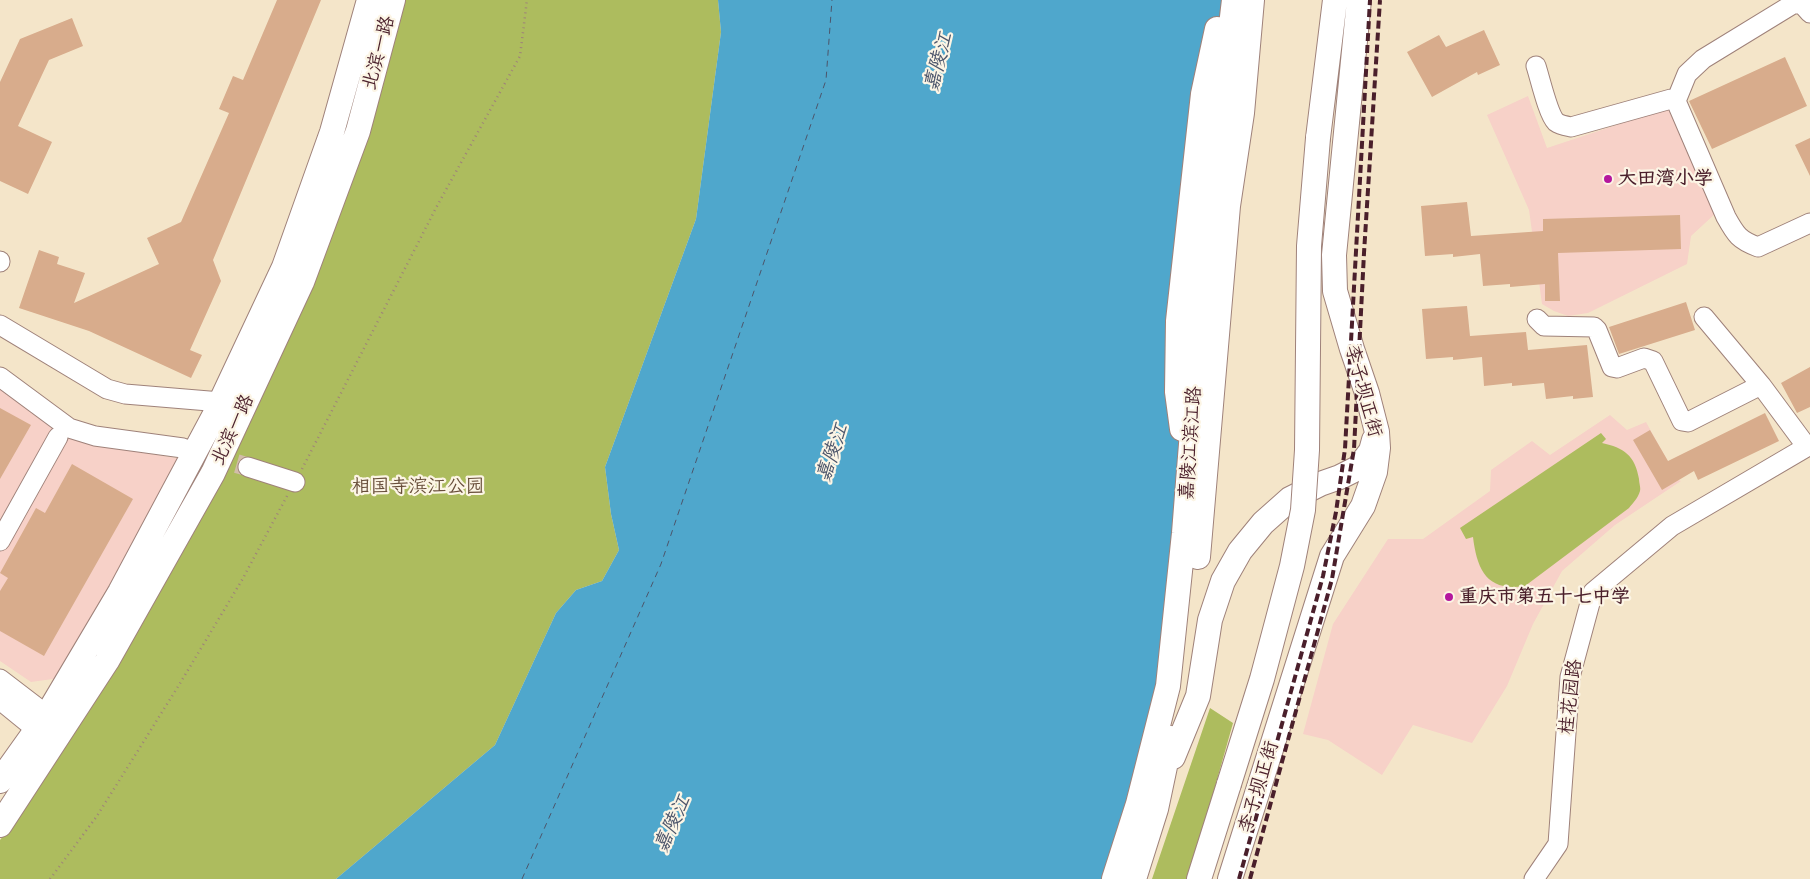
<!DOCTYPE html>
<html>
<head>
<meta charset="utf-8">
<style>
  body { margin:0 }
  canvas { display:block; background:#f4e5c9 }
</style>
</head>
<body>
<canvas width="1810" height="879"></canvas>
<script>
const g = document.querySelector('canvas').getContext('2d');
g.lineJoin = 'round';
function fillPath(path, color) { g.fillStyle = color; g.fill(path, 'evenodd'); }
function stroke(path, color, width, dash) { g.strokeStyle = color; g.lineWidth = width; g.lineCap = dash ? 'butt' : 'round'; g.setLineDash(dash || []); g.stroke(path); }
function write(font, color, halo, rows, align = 'center') {
  g.font = font + ' "Patrick Hand","LXGW WenKai TC",sans-serif'; g.lineWidth = 4.5; g.setLineDash([]); g.textBaseline = 'middle'; g.strokeStyle = halo; g.fillStyle = color; for (const [text, x, y, turn = 0] of rows) {
    g.save(); g.translate(x, y); g.rotate((+turn || 0) * Math.PI / 180); g.textAlign = isNaN(turn) ? turn : align; if (halo) g.strokeText(text, 0, 0); g.fillText(text, 0, 0); g.restore();
  }
}
const built = new Path2D(`
  M1528 96 1547 148 1671 107 1716 213 1691 236 1687 264 1588 313 1568 316 1554 311 1542 304 1529 210 1487 115Z
  M0 387 96 445 182 459 60 678 31 682 0 661Z
  M1610 415 1627 430 1646 422 1678 480 1681 481 1615 525 1562 571 1533 624 1507 686 1472 743 1413 725 1382 775 1328 740 1303 734 1333 624 1388 539H1423L1490 491 1491 470 1532 441 1550 455Z`);
const green = new Path2D(`
  M401 0H718L721 32 696 219 605 467 611 514 619 550 602 581 576 590 556 613 495 745 336 879H0V840L14 823 219 480Z
  M1601 433 1606 439 1602 443C1624 448 1635 455 1639 479 1639 483 1641 488 1640 491 1638 498 1633 503 1629 508L1525 586C1487 592 1477 570 1473 537L1466 539 1460 528Z
  M1210 708 1233 723 1189 879H1152Z`);
const water = new Path2D(`
  M718 0H1230L1188 116 1217 436 1129 795 1110 879H336L495 745 556 613 576 590 602 581 619 550 611 514 605 467 696 219 721 32Z`);
const ferry = new Path2D(`
  M522 879 661 564 826 80 832 0`);
const building = new Path2D(`
  M277 0H321L213 260 221 281 190 350 202 355 191 378 89 331 19 308 39 250 59 257 57 264 85 273 74 303 159 264 147 238 181 222 229 113 219 109 233 76 243 80Z
  M72 18 83 46 49 60 18 126 52 142 28 194 0 181V82L20 39Z
  M1484 30 1500 65 1478 75 1477 72 1432 97 1407 52 1439 35 1446 47Z
  M1785 57 1807 106 1712 149 1689 101Z
  M1810 138V176L1795 145Z
  M1467 202 1471 236 1543 231V219L1680 215 1681 249 1558 253 1560 301H1545V284L1510 287V284L1483 286 1480 254 1453 257V254L1425 256 1421 206Z
  M1686 302 1695 330 1619 354 1609 327Z
  M1467 306 1470 336 1526 332 1528 350 1587 345 1593 397 1573 399V396L1546 399 1544 383 1512 386V383L1484 386 1482 357 1453 360V357L1426 359 1422 309Z
  M1810 367V407L1797 413 1781 383Z
  M0 408 31 425 0 479Z
  M1765 413 1779 441 1698 480 1694 471 1662 490 1633 440 1650 430 1668 461Z
  M72 464 133 499 44 656 0 631V591L8 578 0 573 36 508 45 513Z`);
const minorTunnel = new Path2D(`
  M183 448 248 467`);
const path = new Path2D(`
  M302 469 437 206 520 56 527 0
  M50 879 97 816 179 685 242 580 287 496`);
const minor = new Path2D(`
  M1536 66C1540 78 1548 114 1556 122 1560 125 1566 126 1571 127L1671 99 1676 101 1726 217C1736 235 1739 240 1758 247L1810 223
  M1676 101 1687 74 1703 59 1793 4H1802L1810 13
  M0 262V261
  M1704 317 1761 385 1807 447
  M1537 319 1544 326 1594 327 1597 330 1612 367 1617 368 1644 358 1653 361 1682 421 1688 422 1761 385
  M0 325 107 389 125 394 221 402
  M0 377 69 428 95 436 183 448
  M248 467 295 482
  M0 541 58 437
  M0 679 47 715
  M0 700 37 730
  M1534 879 1558 844 1570 677 1593 592 1672 526 1810 445`);
const major = new Path2D(`
  M1318 138 1335 0
  M1182 429 1177 392 1178 321 1203 94 1217 29
  M1198 557 1228 206 1242 113 1252 0
  M1173 757 1198 696 1210 620 1223 581 1240 551 1263 523 1290 499 1320 484 1340 477 1358 468 1371 451 1374 440
  M0 781 47 715 120 592 213 418 284 267 332 132 369 0
  M0 825 107 661 213 473 302 282 358 131 393 0
  M1114 879 1138 804 1168 686 1184 533 1210 203 1234 0
  M1134 879 1156 809 1171 738
  M1199 879 1229 784
  M1230 879 1332 556 1363 506 1375 472 1378 448 1377 432 1367 393 1352 349 1335 291 1334 255 1359 0`);
const rail = new Path2D(`
  M1239 879 1323 576 1336 512 1345 449 1370 0
  M1250 879 1332 579 1354 449 1364 253 1380 0`);
const majorBridge = new Path2D(`
  M1229 784 1262 679 1292 566 1303 510 1307 450 1309 246 1318 138`);
const markers = [
  [1608,179,5,"#b5179e"],
  [1449,597,5,"#b5179e"]
];
const streetNames = [
  ["北滨一路",379,53,-75],
  ["李子坝正街",1363,391,75],
  ["北滨一路",233,430,-65],
  ["嘉陵江滨江路",1191,443,-86],
  ["桂花园路",1571,697,-83],
  ["李子坝正街",1259,787,-73]
];
const poiNames = [
  ["大田湾小学",1618,179],
  ["重庆市第五十七中学",1459,597]
];
const parkNames = [
  ["相国寺滨江公园",418,487]
];
const waterNames = [
  ["嘉陵江",939,62,-75],
  ["嘉陵江",833,453,-71],
  ["嘉陵江",673,824,-65]
];
fillPath(built, '#f7d1c8');
fillPath(green, '#adbc5e');
fillPath(water, '#4fa7cc');
stroke(ferry, '#4c556b', 1, [6, 5]);
fillPath(building, '#d8ac8c');
stroke(minorTunnel, '#d2bda9', 19, [19, 9]);
stroke(minor, '#9f827a', 21);
stroke(major, '#9f827a', 26);
stroke(path, '#9f827a', 2.5, [1, 4]);
stroke(minor, '#fff', 19);
stroke(major, '#fff', 24);
stroke(rail, '#4a1f2b', 4, [8, 4]);
stroke(majorBridge, '#9f827a', 26, []);
stroke(majorBridge, '#fff', 24);
for (const [x, y, r, color] of markers) { const dot = new Path2D(); dot.arc(x, y, r, 0, 2 * Math.PI); g.fillStyle = color; g.fill(dot); stroke(dot, '#fcf5e5', 2); }
write('19px', '#4a1f2b', '#fcf5e5', streetNames);
write('bold 19px', '#4a1f2b', '#fcf5e5', poiNames, 'left');
write('19px', '#684e3a', '#fcf5e5', parkNames);
write('italic 20px', '#4c556b', '#fcf5e5', waterNames);
</script>
</body>
</html>
